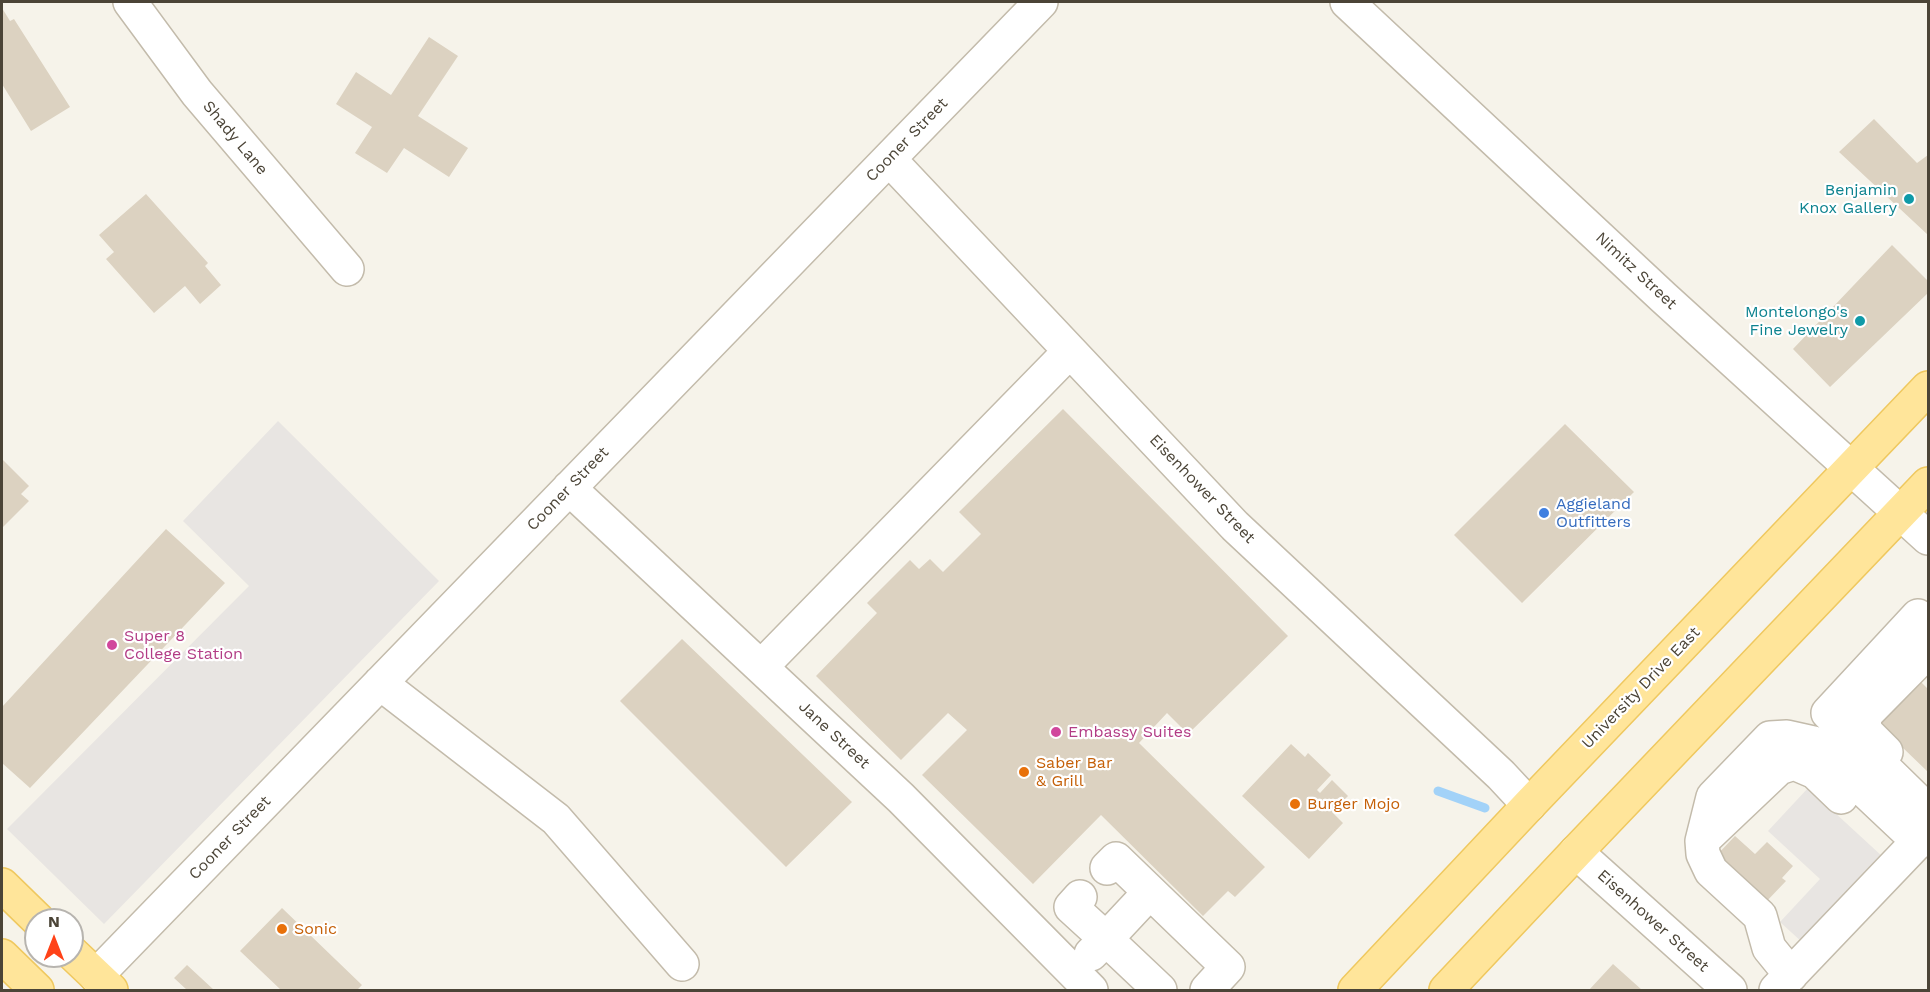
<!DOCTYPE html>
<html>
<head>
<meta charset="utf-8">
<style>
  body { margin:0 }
  #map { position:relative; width:1930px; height:992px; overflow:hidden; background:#f6f3ea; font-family:"Work Sans",sans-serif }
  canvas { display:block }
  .frame { position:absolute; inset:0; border:3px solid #4b4437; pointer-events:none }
  .north { position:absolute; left:24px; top:908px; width:60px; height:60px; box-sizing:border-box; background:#fff; border:2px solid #b7b4af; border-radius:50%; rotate:0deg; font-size:16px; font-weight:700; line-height:24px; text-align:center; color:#4b4437 }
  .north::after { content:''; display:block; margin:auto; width:21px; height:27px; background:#ff4218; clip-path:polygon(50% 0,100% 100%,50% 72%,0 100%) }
</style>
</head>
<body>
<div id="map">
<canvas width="1930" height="992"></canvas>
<div class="frame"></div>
<div class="north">N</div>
</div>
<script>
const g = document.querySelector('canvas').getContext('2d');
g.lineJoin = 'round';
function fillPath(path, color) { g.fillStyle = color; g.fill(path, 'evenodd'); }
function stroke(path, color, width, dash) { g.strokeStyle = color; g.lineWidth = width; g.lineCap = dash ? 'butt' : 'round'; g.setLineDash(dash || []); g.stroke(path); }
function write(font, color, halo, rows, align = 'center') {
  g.font = font + ' "Work Sans",sans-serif'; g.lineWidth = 4.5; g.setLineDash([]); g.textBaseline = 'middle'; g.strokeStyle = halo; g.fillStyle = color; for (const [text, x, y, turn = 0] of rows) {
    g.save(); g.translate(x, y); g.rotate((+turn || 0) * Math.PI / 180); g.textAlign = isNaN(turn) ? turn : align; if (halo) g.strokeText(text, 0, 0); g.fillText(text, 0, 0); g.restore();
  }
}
const parking = new Path2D(`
  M278 421 439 581 104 924 7 829 249 586 183 521Z
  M1808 788 1883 857 1803 943 1780 922 1820 879 1768 831Z`);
const stream = new Path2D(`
  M1438 791 1485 808`);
const building = new Path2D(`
  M2 8 10 21 14 19 70 107 31 131 2 84Z
  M429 37 458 56 418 116 468 148 449 177 404 148 387 173 355 153 372 127 336 104 356 72 391 95Z
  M1874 119 1917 163 1928 155V235L1839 152Z
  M146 194 208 263 205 266 221 285 200 304 185 286 154 313 106 259 114 252 99 235Z
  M1892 245 1928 281V293L1830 387 1793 349Z
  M1063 409 1288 636 1188 734 1167 713 1139 743 1265 867 1235 897 1228 891 1203 916 1101 815 1033 884 922 775 967 730 948 713 901 760 816 676 877 613 867 603 910 560 919 569 930 559 943 572 981 534 959 512Z
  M1565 424 1634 492 1522 603 1454 535Z
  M2 459 29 486 21 494 29 501 2 528Z
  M166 529 225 583 30 788 2 763V707Z
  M682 639 852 802 786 867 620 701Z
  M1917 678 1928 689V772L1875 721Z
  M1291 744 1305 757 1308 753 1331 775 1317 790 1320 793 1332 780 1348 796 1332 812 1343 823 1309 859 1242 796Z
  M1735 836 1755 854 1767 842 1793 866 1782 878 1786 881 1764 904 1715 857Z
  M282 908 362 985 357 990H281L240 951Z
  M1613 964 1642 990H1589Z
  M187 965 214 990H187L174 978Z`);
const minor = new Path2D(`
  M130 2 197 93 347 269
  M1347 2 1663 297 1928 538
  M889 159 1235 526 1501 775 1529 805
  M569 488 901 798 1091 990
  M1928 625 1918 616 1828 713 1928 811
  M761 667 1070 351
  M380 683 556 819 682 964
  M1886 752 1865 731 1864 716 1928 651
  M1702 841 1779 768 1794 763 1815 772 1841 797
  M1576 852 1730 990
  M1107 868 1116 859 1228 967 1207 990
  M1150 892 1106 939 1160 990
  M1080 897 1071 907 1106 939 1091 954
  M1791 975 1769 948 1760 916 1711 871 1703 854 1702 841 1713 797 1770 738 1787 737 1814 743 1919 842
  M96 976 1041 2
  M1776 990 1928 831`);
const major = new Path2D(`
  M2 885 38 920
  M72 953 111 990
  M2 956 37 990
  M1355 990 1529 805 1928 388
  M1446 990 1576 852 1928 484`);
const markers = [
  [1909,199,6,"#0f9aa8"],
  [1860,321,6,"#0f9aa8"],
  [1544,513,6,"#3f7fe0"],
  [112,645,6,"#d1479c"],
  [1056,732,6,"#d1479c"],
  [1024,772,6,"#e8710a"],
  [1295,804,6,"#e8710a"],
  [282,929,6,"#e8710a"]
];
const streetNames = [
  ["Shady Lane",235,138,50],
  ["Cooner Street",907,140,-46],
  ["Nimitz Street",1636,271,43],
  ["Cooner Street",568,489,-46],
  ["Eisenhower Street",1202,489,46],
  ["University Drive East",1641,688,-46],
  ["Jane Street",834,735,43],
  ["Cooner Street",230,838,-46],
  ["Eisenhower Street",1653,921,42]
];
const cultureNames = [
  ["Benjamin",1897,190],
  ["Knox Gallery",1897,208],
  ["Montelongo's",1848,312],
  ["Fine Jewelry",1848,330]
];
const shopNames = [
  ["Aggieland",1556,504],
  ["Outfitters",1556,522]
];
const hotelNames = [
  ["Super 8",124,636],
  ["College Station",124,654],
  ["Embassy Suites",1068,732]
];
const foodNames = [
  ["Saber Bar",1036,763],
  ["& Grill",1036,781],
  ["Burger Mojo",1307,804],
  ["Sonic",294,929]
];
fillPath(parking, '#e8e5e2');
stroke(stream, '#a2d2f8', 9);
fillPath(building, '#dcd2c1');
stroke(minor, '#c3bbab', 36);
stroke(major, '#efc85f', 36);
stroke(minor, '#fff', 33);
stroke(major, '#ffe59a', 33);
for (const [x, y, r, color] of markers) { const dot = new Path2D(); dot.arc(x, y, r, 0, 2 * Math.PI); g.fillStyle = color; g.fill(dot); stroke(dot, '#fff', 2); }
write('16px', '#4b4437', '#fff', streetNames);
write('16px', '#0d838f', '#fff', cultureNames, 'right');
write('16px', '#366cbe', '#fff', shopNames, 'left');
write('16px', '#b23c85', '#fff', hotelNames, 'left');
write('16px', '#c56008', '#fff', foodNames, 'left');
</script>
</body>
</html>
